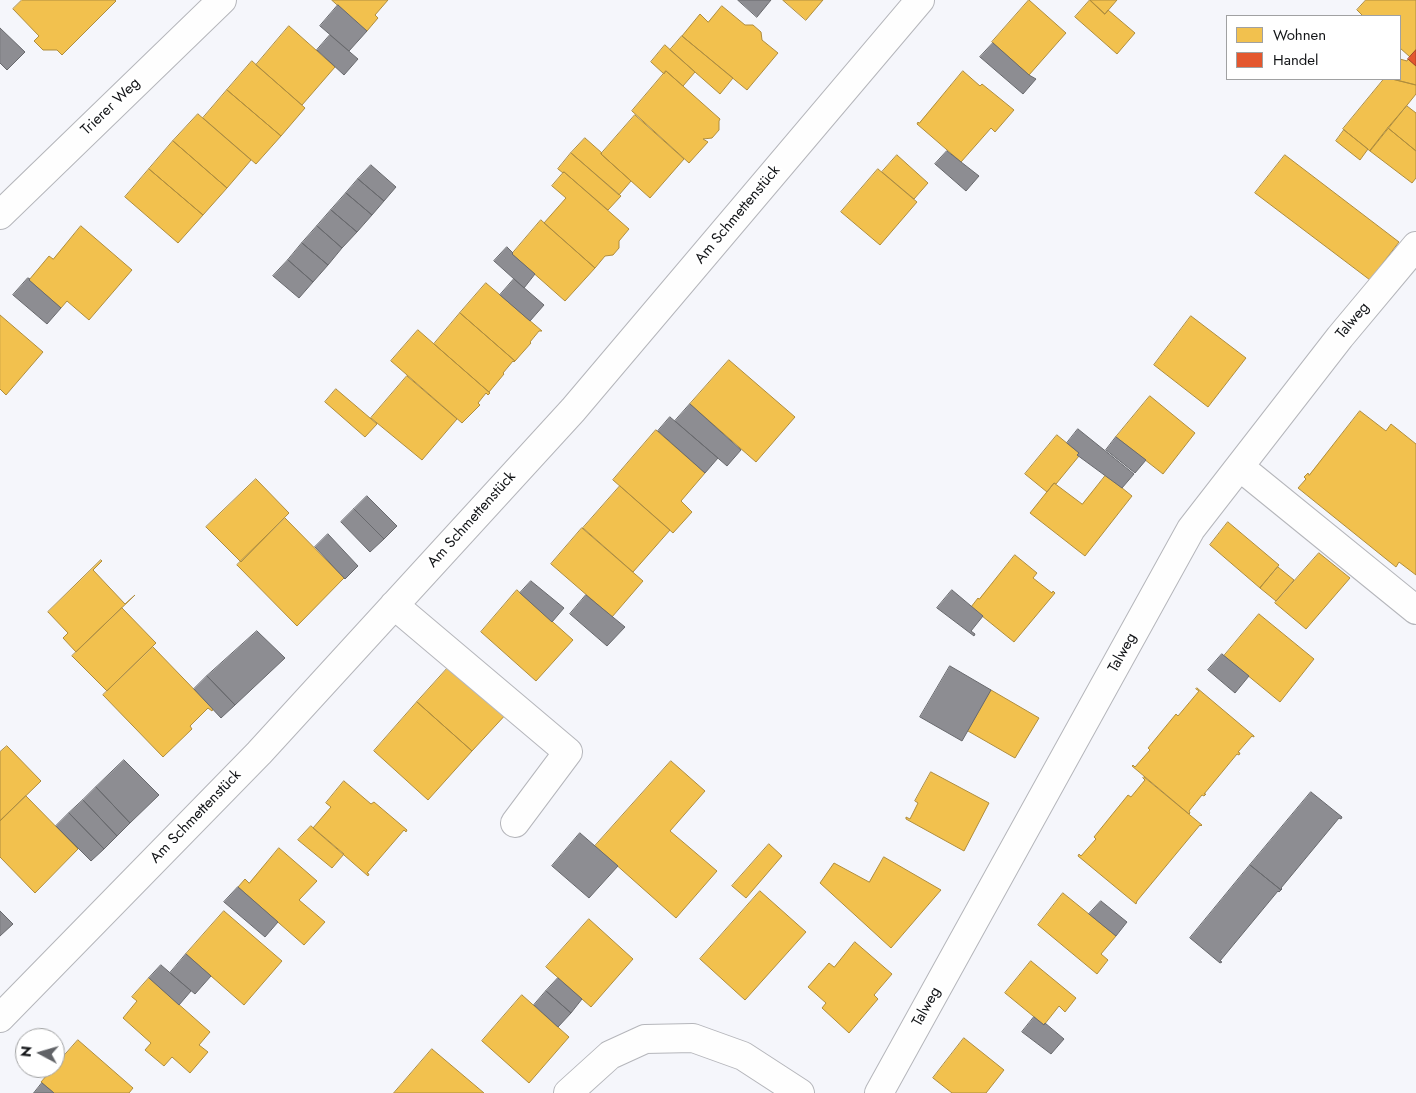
<!DOCTYPE html>
<html>
<head>
<meta charset="utf-8">
<style>
  body { margin:0 }
  #map { position:relative; width:1416px; height:1093px; overflow:hidden; background:#f5f6fb; font-family:Jost,sans-serif }
  canvas { display:block }
  .legend { position:absolute; left:1226px; top:15px; width:175px; height:65px; box-sizing:border-box; background:#fff; border:1px solid #a0a1a2; margin:0; padding:6px 9px; list-style:none; font-size:15px; color:#121417 }
  .legend li { display:flex; align-items:center; gap:10px; height:25px }
  .legend b { width:25px; border:1px solid #a0a1a2 }
  .north { position:absolute; left:15px; top:1028px; width:50px; height:50px; box-sizing:border-box; background:#fff; border:1px solid #a0a1a2; border-radius:50%; rotate:276deg; font-size:14px; font-weight:700; line-height:20px; text-align:center; color:#121417 }
  .north::after { content:''; display:block; margin:auto; width:18px; height:22px; background:#616367; clip-path:polygon(50% 0,100% 100%,50% 72%,0 100%) }
</style>
</head>
<body>
<div id="map">
<canvas width="1416" height="1093"></canvas>
<ul class="legend">
<li><b style="height:14px;background:#f2c14e"></b>Wohnen</li>
<li><b style="height:14px;background:#e4572e"></b>Handel</li>
</ul>
<div class="north">N</div>
</div>
<script>
const g = document.querySelector('canvas').getContext('2d');
g.lineJoin = 'round';
function fillPath(path, color) { g.fillStyle = color; g.fill(path, 'evenodd'); }
function stroke(path, color, width, dash) { g.strokeStyle = color; g.lineWidth = width; g.lineCap = dash ? 'butt' : 'round'; g.setLineDash(dash || []); g.stroke(path); }
function write(font, color, halo, rows, align = 'center') {
  g.font = font + ' Jost,sans-serif'; g.lineWidth = 5; g.setLineDash([]); g.textBaseline = 'middle'; g.strokeStyle = halo; g.fillStyle = color; for (const [text, x, y, turn = 0] of rows) {
    g.save(); g.translate(x, y); g.rotate((+turn || 0) * Math.PI / 180); g.textAlign = isNaN(turn) ? turn : align; if (halo) g.strokeText(text, 0, 0); g.fillText(text, 0, 0); g.restore();
  }
}
const homes = new Path2D(`
  M22 0H115L116 1 62 55 57 50H43L34 41 39 36 13 9Z
  M332 0H388L375 15 378 18 367 31Z
  M783 0H823L806 20Z
  M1029 0 1066 33 1029 75 992 42Z
  M1090 0H1117L1105 14Z
  M1090 0 1105 14 1108 10 1135 33 1117 54 1075 17Z
  M1366 0H1416V50L1410 57 1400 48V16H1363L1357 10Z
  M722 6 745 25H753L761 32 762 40 778 53 747 90 682 36 700 14 708 22Z
  M289 26 335 67 302 105 256 65Z
  M682 36 733 78 720 94 670 50Z
  M665 45 695 72 683 86 666 71 664 74 651 62Z
  M1400 59 1407 61 1408 59 1416 66V85L1392 79H1400Z
  M252 61 305 108 281 136 227 90Z
  M666 71 720 119 719 121V130L712 138 703 139 708 142 689 163 632 111Z
  M963 71 980 86 982 84 1014 110 995 132 991 128 961 162 917 124 918 122 919 123Z
  M1384 79H1392L1416 85V94L1370 151 1343 129Z
  M227 90 281 136 256 164 203 118Z
  M1407 106 1416 113V151L1388 128Z
  M198 114 251 160 227 188 173 141Z
  M635 115 684 159 650 198 601 154Z
  M1388 128 1416 151V178L1412 183 1370 151Z
  M1344 130 1368 149 1360 160 1336 141Z
  M585 138 602 153 601 154 631 181 619 195 571 153Z
  M173 141 227 188 203 215 149 169Z
  M571 153 621 196 608 210 564 172 563 173 558 169Z
  M897 155 928 183 914 199 882 172Z
  M1285 155 1399 242 1370 280 1255 193Z
  M149 169 203 215 178 243 125 197Z
  M878 169 917 202 880 245 841 212Z
  M564 172 629 229 619 241V248L613 255 605 256 595 268 544 223 566 198 552 186Z
  M541 220 595 268 565 301 512 254Z
  M81 226 132 270 89 320 67 301 61 308 29 280 49 256 53 259Z
  M486 283 542 331H539L530 342 531 343 515 361 460 313Z
  M460 313 515 361 514 362 513 361 503 373 504 374 489 392 434 344Z
  M0 315 43 352 6 395 0 389Z
  M1191 316 1246 358 1208 407 1154 365Z
  M418 330 490 393 488 395 486 393 478 403 480 405 462 423 391 361Z
  M729 360 795 417 756 462 690 404Z
  M407 376 457 419 422 460 371 418Z
  M336 389 377 424 365 437 325 402Z
  M1150 396 1195 433 1163 474 1116 437Z
  M1360 411 1386 431 1391 424 1416 444V575L1399 562 1396 567 1298 488 1306 479 1304 477 1308 473 1309 475Z
  M656 430 705 473 681 501 692 512 673 533 613 480Z
  M1057 435 1079 453 1077 455 1079 456 1056 484 1054 483 1047 492 1025 474Z
  M1106 475 1132 496 1085 556 1030 513 1054 483 1082 504Z
  M256 479 289 513 241 562 206 527Z
  M620 486 670 530 633 572 583 528Z
  M285 518 344 578 297 626 237 565Z
  M1228 522 1279 565 1260 588 1210 545Z
  M582 528 643 581 612 617 551 564Z
  M1319 553 1350 578 1306 629 1275 603Z
  M1015 555 1037 573 1033 578 1052 593 1053 591 1055 593 1014 642 971 607 978 598 979 599Z
  M101 560 102 561 93 570 125 604 135 595 76 652 63 638 68 633 48 612Z
  M1278 567 1294 580 1276 601 1260 588Z
  M517 590 573 640 536 681 481 632Z
  M122 608 156 643 107 691 72 656Z
  M1259 614 1314 659 1280 702 1224 656Z
  M153 647 213 709 212 711 208 708 190 726 192 729 163 757 103 695Z
  M454 661 509 711 472 751 417 702Z
  M1197 688 1254 736V737L1252 736 1238 752 1240 753 1239 755 1237 754 1204 794H1206L1204 796 1202 795 1189 811 1190 813 1189 814 1132 766 1133 765 1135 767 1150 750 1148 748 1176 714 1178 716 1199 691 1196 689Z
  M991 690 1039 718 1015 758 968 731Z
  M417 702 472 751 428 800 374 751Z
  M7 746 41 781 0 821V752Z
  M671 761 705 791 670 831 717 871 676 918 595 846Z
  M931 772 989 803 964 851 906 819V817L910 819 918 803 915 801Z
  M1144 777 1202 825 1201 826 1200 825 1137 901 1136 904 1078 856 1079 854 1081 856 1088 848 1096 839 1094 837 1128 795 1131 797 1145 780 1143 778Z
  M344 781 371 804 374 802 407 830 406 832 404 830 367 873 369 874 368 876 313 828 331 807 326 803Z
  M26 796 78 849 35 893 0 857V821Z
  M311 826 344 854 332 868 298 840Z
  M769 844 782 856 746 898 732 886Z
  M279 848 317 881 299 900 325 922 304 945 238 887 245 879 249 883Z
  M884 857 941 890 891 948 820 883 834 863 869 882Z
  M760 891 806 932 745 1000 700 959Z
  M1063 893 1116 936 1101 954 1108 960 1097 974 1038 925Z
  M224 911 282 961 244 1005 186 954Z
  M589 919 633 959 591 1007 546 967Z
  M855 942 892 974 874 995 878 999 849 1033 822 1008 826 1003 808 987 829 963 834 967Z
  M1031 961 1076 998 1065 1012 1059 1006 1044 1025 1005 993Z
  M149 978 210 1032 199 1045 208 1052 190 1073 172 1057 164 1066 145 1050 151 1043 123 1018 137 1001 132 997Z
  M522 995 569 1037 529 1083 482 1041Z
  M964 1038 1004 1070 986 1093H952L933 1078Z
  M78 1040 133 1088 129 1093H54L41 1082 53 1068H55V1066Z
  M432 1049 484 1093H394Z`);
const shops = new Path2D(`
  M1416 50V66L1408 59Z`);
const industry = new Path2D(`
  M738 0H771L757 17Z
  M338 5 367 31 349 51 320 26Z
  M0 28 25 52 7 70 0 63Z
  M330 35 358 59 344 75 317 50Z
  M993 43 1029 75 1036 79 1023 94 980 57Z
  M947 151 979 176 966 191 935 164Z
  M371 165 396 187 384 201 358 179Z
  M358 179 384 201 372 215 346 193Z
  M346 193 372 215 357 232 331 210Z
  M331 210 357 232 342 248 317 226Z
  M317 226 342 248 328 265 302 243Z
  M302 243 328 265 313 282 288 260Z
  M507 247 513 253 512 254 535 274 524 288 494 261Z
  M288 260 313 282 299 298 273 276Z
  M28 278 30 279 29 280 61 308 47 324 13 295Z
  M514 279 544 305 530 321 500 295Z
  M690 404 741 450 727 466 675 421Z
  M670 417 718 458 705 473 658 431Z
  M1078 429 1134 474 1122 488 1077 455 1079 453 1067 443Z
  M1116 437 1146 460 1135 473 1106 450Z
  M367 496 397 526 384 539 354 509Z
  M354 509 384 539 370 552 341 522Z
  M328 534 358 566 345 579 315 547Z
  M531 581 564 608 552 622 520 593Z
  M952 590 983 616 971 631 975 634 974 636 937 608Z
  M586 595 625 627 607 646 570 614Z
  M257 631 285 658 235 705 207 676Z
  M1222 654 1249 676 1235 693 1208 670Z
  M950 666 991 690 962 741 920 717Z
  M207 676 235 705 221 718 194 689Z
  M124 760 159 795 130 823 96 787Z
  M96 787 130 823 117 836 83 800Z
  M1311 792 1342 817 1341 819 1339 818 1281 888 1282 889 1281 890 1250 865Z
  M83 800 117 836 104 849 69 813Z
  M69 813 104 849 91 861 56 826Z
  M580 833 618 866 589 898 552 866Z
  M1250 865 1281 890 1279 892 1278 891 1220 961 1222 962 1220 963 1190 938Z
  M238 887 278 922 265 937 224 902Z
  M1101 901 1127 922 1116 936 1089 914Z
  M0 911 13 924 0 936Z
  M186 954 211 976 195 994 170 973Z
  M161 965 191 991 179 1005 149 978Z
  M558 978 582 999 571 1013 546 991Z
  M546 991 571 1013 558 1027 534 1005Z
  M1034 1017 1044 1025 1045 1023 1064 1039 1051 1054 1022 1032Z
  M42 1083 54 1093H34Z`);
const minor = new Path2D(`
  M0 215 222 0
  M1240 467 1416 610
  M394 605 568 752 515 823
  M0 1018 259 753 573 410 920 0
  M568 1093 610 1055 645 1039 693 1038 743 1056 800 1093
  M879 1093 1191 529 1340 337 1416 246`);
const streetNames = [
  ["Trierer Weg",111,107,-44],
  ["Am Schmettenstück",738,215,-50],
  ["Talweg",1353,321,-50],
  ["Am Schmettenstück",472,520,-48],
  ["Talweg",1123,653,-61],
  ["Am Schmettenstück",196,817,-46],
  ["Talweg",927,1007,-61]
];
fillPath(homes, '#f2c14e');
stroke(homes, '#af8d3e', 1);
fillPath(shops, '#e4572e');
stroke(shops, '#a54327', 1);
fillPath(industry, '#8d8d92');
stroke(industry, '#68696d', 1);
stroke(minor, '#b5b6bb', 30);
stroke(minor, '#fefefe', 28);
write('15px', '#121417', '#fff', streetNames);
</script>
</body>
</html>
